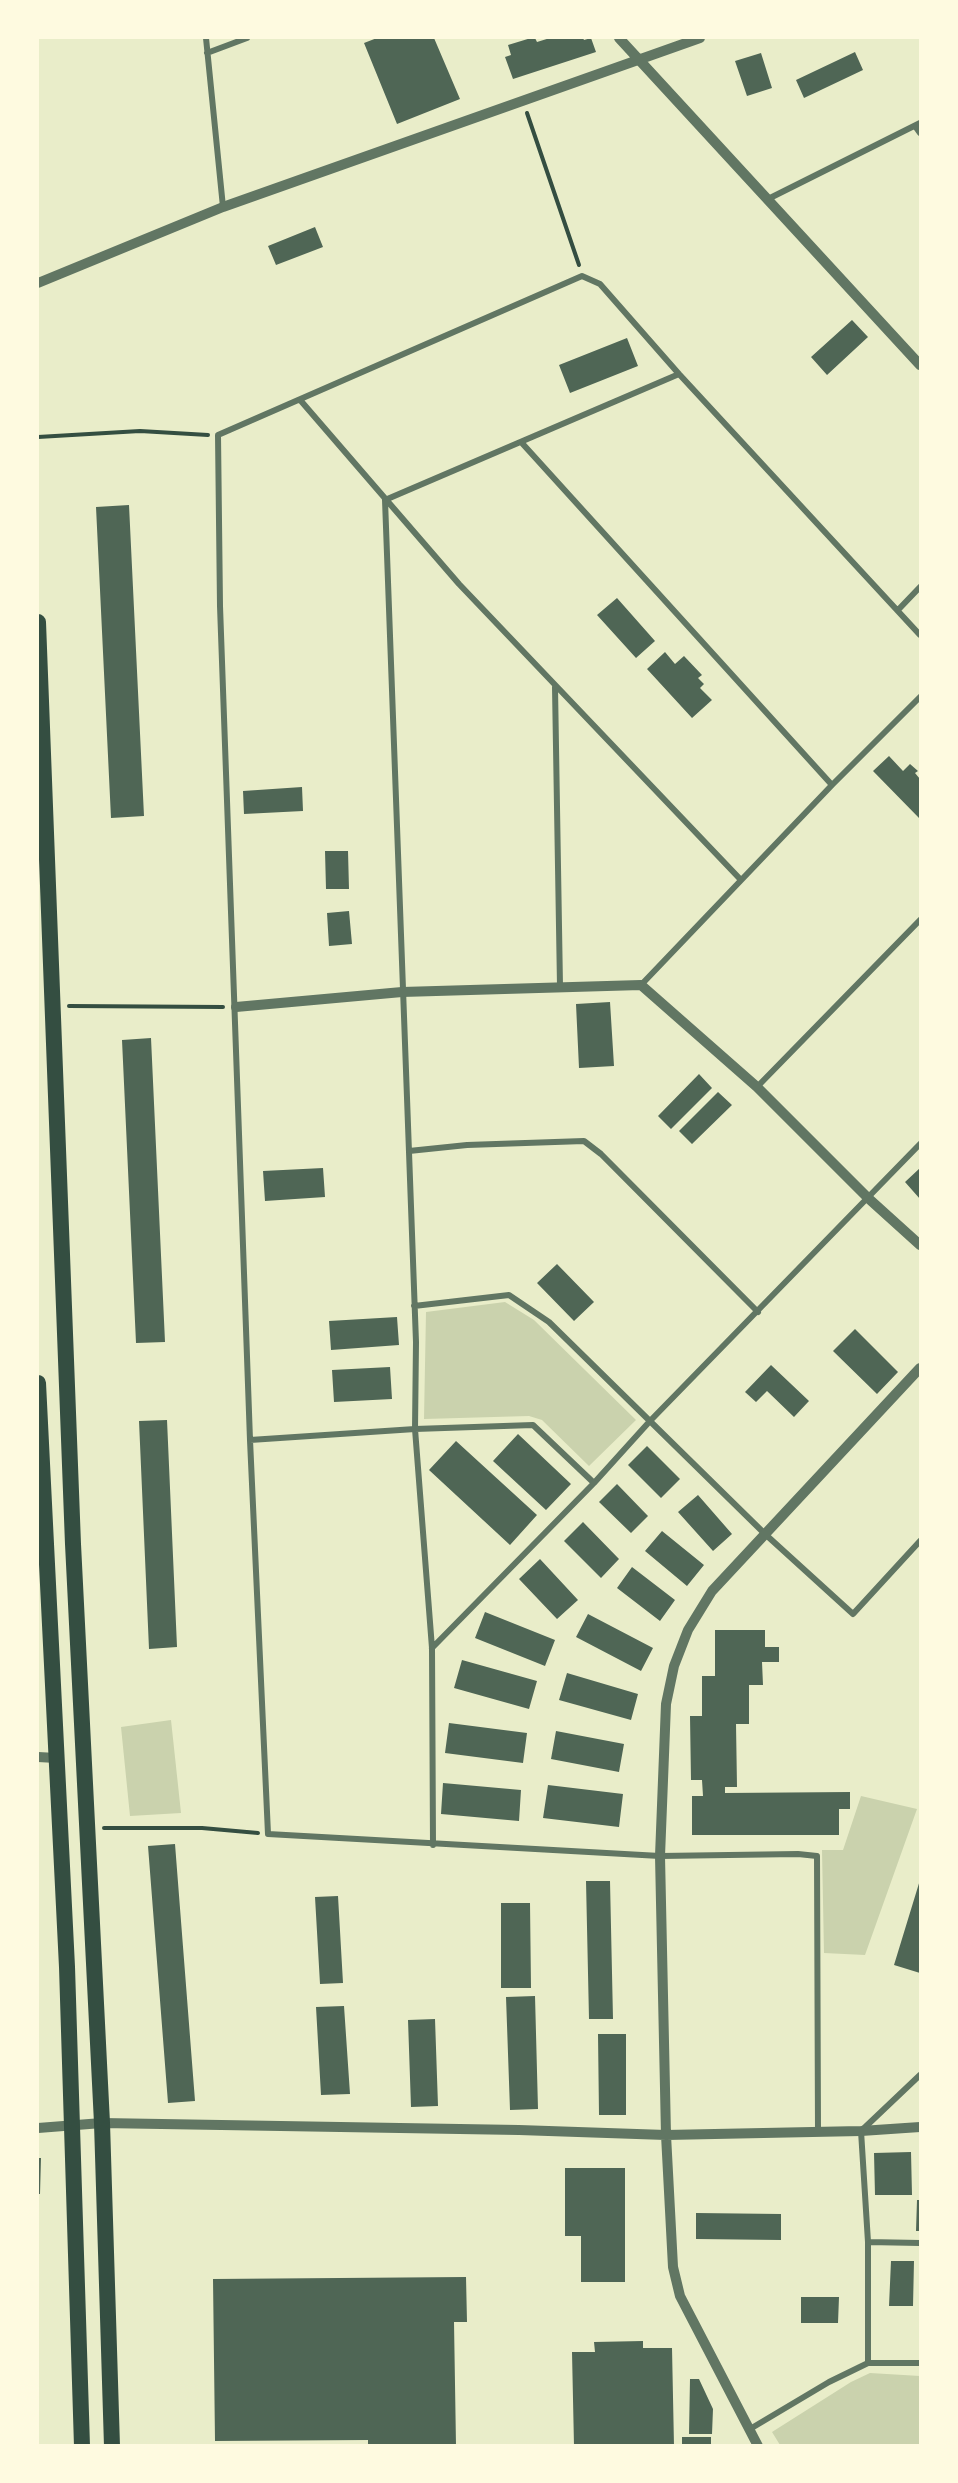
<!DOCTYPE html>
<html>
<head>
<meta charset="utf-8">
<style>
  body { margin:0 }
  #map { position:relative; width:958px; height:2483px; overflow:hidden; background:#e9edc9; font-family:"Golos Text",sans-serif }
  canvas { display:block }
  .frame { position:absolute; inset:0; border:39px solid #fefae0; pointer-events:none }
</style>
</head>
<body>
<div id="map">
<canvas width="958" height="2483"></canvas>
<div class="frame"></div>
</div>
<script>
const g = document.querySelector('canvas').getContext('2d');
g.lineJoin = 'round';
function fillPath(path, color) { g.fillStyle = color; g.fill(path, 'evenodd'); }
function stroke(path, color, width, dash) { g.strokeStyle = color; g.lineWidth = width; g.lineCap = dash ? 'butt' : 'round'; g.setLineDash(dash || []); g.stroke(path); }
const green = new Path2D(`
  M505 1302 534 1320 636 1420 589 1466 542 1420 529 1416 424 1419 426 1312Z
  M171 1720 181 1813 130 1816 121 1727Z
  M861 1796 917 1809 865 1955 824 1953 822 1850H843Z
  M870 2373 920 2376V2445H780L772 2432 851 2382Z`);
const building = new Path2D(`
  M377 38H434L460 99 397 124 364 43Z
  M531 38H535L537 42 550 38H583L584 40 591 38 596 52 513 79 505 57 511 55 508 45Z
  M855 52 863 70 804 98 796 80Z
  M761 53 772 88 747 96 735 61Z
  M315 227 323 247 276 265 268 246Z
  M852 320 868 337 827 375 811 357Z
  M627 338 638 366 570 393 559 365Z
  M129 505 144 816 111 818 96 507Z
  M617 598 655 641 636 658 597 615Z
  M665 652 675 664 684 656 702 675 698 678 704 684 700 688 712 700 692 718 647 669Z
  M889 756 903 771 910 764 918 771 915 773 920 779 919 818 873 771Z
  M302 787 303 811 244 814 243 791Z
  M325 851H348L349 889H326Z
  M349 911 352 944 329 946 327 913Z
  M610 1002 614 1066 579 1068 576 1004Z
  M151 1038 165 1342 136 1343 122 1040Z
  M699 1074 712 1088 671 1129 658 1116Z
  M718 1092 732 1105 692 1144 679 1131Z
  M323 1168 325 1197 265 1201 263 1171Z
  M920 1168V1199L905 1182Z
  M557 1264 594 1302 574 1321 537 1283Z
  M397 1317 399 1345 331 1350 329 1321Z
  M855 1329 898 1372 877 1394 833 1351Z
  M771 1365 809 1401 794 1417 767 1391 756 1402 745 1392Z
  M390 1367 392 1399 334 1402 332 1370Z
  M167 1420 177 1647 149 1649 139 1421Z
  M518 1434 571 1484 546 1510 493 1461Z
  M456 1441 537 1515 510 1545 429 1470Z
  M647 1446 680 1479 661 1498 628 1465Z
  M617 1484 648 1516 631 1533 599 1502Z
  M698 1495 732 1534 713 1551 678 1512Z
  M583 1522 619 1559 601 1578 564 1541Z
  M662 1531 704 1565 687 1586 645 1551Z
  M540 1559 578 1600 557 1619 519 1579Z
  M632 1567 675 1600 660 1621 617 1588Z
  M485 1612 555 1640 545 1666 475 1638Z
  M588 1614 653 1648 641 1671 576 1637Z
  M715 1630H765V1647H779V1662H762L763 1685H749V1724H736L737 1787H725V1793L850 1792V1809H839V1835H692V1796H703L702 1780H691L690 1716H702V1676H715Z
  M462 1660 537 1681 529 1709 454 1688Z
  M567 1673 638 1694 631 1720 559 1700Z
  M449 1723 527 1733 523 1763 445 1753Z
  M556 1731 624 1744 619 1772 551 1759Z
  M443 1783 521 1790 519 1821 441 1814Z
  M548 1785 623 1794 619 1827 543 1818Z
  M175 1844 195 2101 168 2103 148 1846Z
  M920 1880V1973L894 1965Z
  M586 1881H610L613 2019H589Z
  M338 1896 343 1983 320 1984 315 1897Z
  M501 1903H530L531 1988H501Z
  M535 1996 538 2109 510 2110 506 1997Z
  M344 2006 350 2094 321 2095 316 2007Z
  M435 2019 438 2106 411 2107 408 2020Z
  M598 2034H626V2115H599Z
  M911 2152 912 2195H875L874 2153Z
  M38 2158H41L40 2194H38Z
  M565 2168H625V2282H581V2236H565Z
  M917 2200H920V2231H916Z
  M696 2213 781 2214V2240L696 2239Z
  M891 2261H914L913 2306H889Z
  M466 2277 467 2322H454L456 2446H368V2440L215 2441 213 2279Z
  M801 2297H839L838 2323H801Z
  M643 2341V2348H672L674 2446H574L572 2352H595L594 2342Z
  M690 2379H699L713 2409 712 2434H689Z
  M682 2437H711V2446H682Z`);
const path = new Path2D(`
  M527 113 579 265
  M38 437 140 431 208 435
  M69 1006 223 1007
  M104 1828H202L258 1833`);
const minor = new Path2D(`
  M206 38 223 207
  M207 53 247 38
  M915 126 920 133
  M768 199 920 123
  M301 401 459 584 741 880
  M521 442 832 785
  M385 500 416 1342 415 1429 432 1648 433 1845
  M385 500 679 374
  M898 610 920 587
  M555 687 560 986
  M641 985 832 785 920 697
  M757 1087 920 920
  M409 1151 467 1145 584 1141 601 1154 758 1312
  M414 1306 509 1295 549 1322 765 1534 853 1614 920 1541
  M250 1440 415 1429 533 1425 594 1483
  M432 1648 594 1483 650 1421 920 1144
  M818 2132 817 1856 798 1854 660 1856 268 1834 250 1440 220 606 218 435 582 276 600 284 679 374 920 635
  M868 2242 920 2243
  M868 2363V2242L861 2131 920 2075
  M750 2429 829 2382 868 2363H920`);
const tertiary = new Path2D(`
  M619 38 920 365
  M38 283 223 207 700 38
  M236 1007 402 992 641 985 757 1087 868 1198 920 1245
  M38 1757 56 1758
  M38 2128 102 2123 519 2130 666 2135 861 2131 920 2127
  M758 2446 680 2296 673 2267 666 2135 660 1856 666 1704 674 1666 688 1630 712 1591 920 1368`);
const trunk = new Path2D(`
  M38 622 73 1544 102 2123 112 2446
  M38 1383 67 1967 82 2446`);
fillPath(green, '#cad2ad');
fillPath(building, '#4f6655');
stroke(path, '#344e41', 4);
stroke(minor, '#617663', 6);
stroke(tertiary, '#617663', 10);
stroke(trunk, '#344e41', 16);
</script>
</body>
</html>
